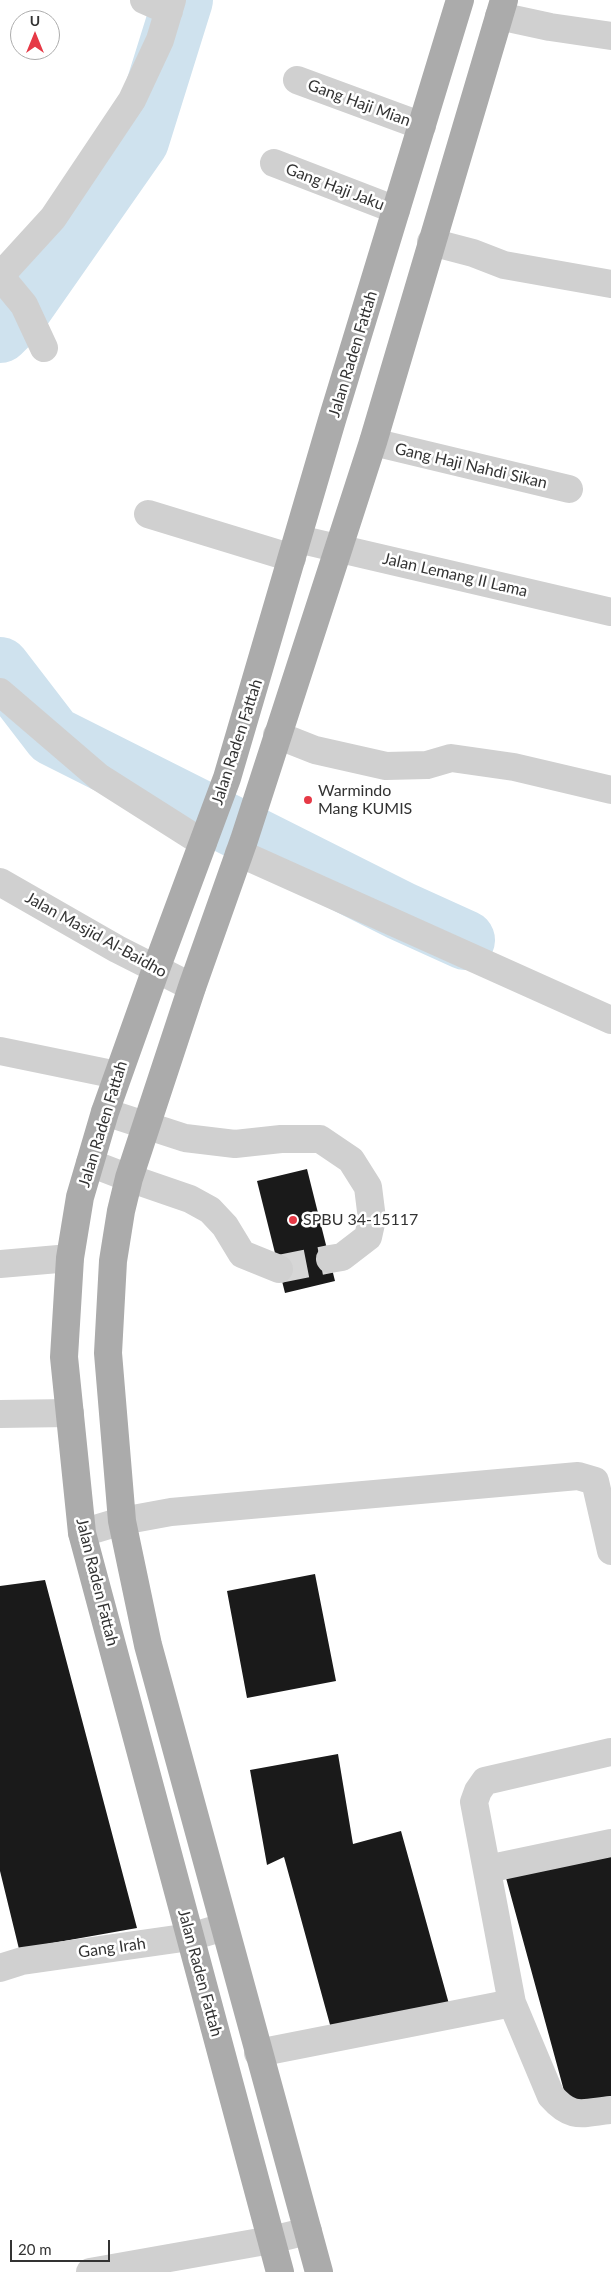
<!DOCTYPE html>
<html>
<head>
<meta charset="utf-8">
<style>
  body { margin:0 }
  #map { position:relative; width:611px; height:2272px; overflow:hidden; background:#fff; font-family:Lato,sans-serif }
  canvas { display:block }
  .north { position:absolute; left:10px; top:10px; width:50px; height:50px; box-sizing:border-box; background:#fff; border:1px solid #adadad; border-radius:50%; rotate:0deg; font-size:14px; font-weight:700; line-height:20px; text-align:center; color:#333 }
  .north::after { content:''; display:block; margin:auto; width:18px; height:22px; background:#e63946; clip-path:polygon(50% 0,100% 100%,50% 72%,0 100%) }
  .scale { position:absolute; left:10px; top:2240px; width:100px; height:22px; box-sizing:border-box; border:2px solid #333; border-top:0; padding-left:6px; font-size:15px; line-height:18px; white-space:nowrap; color:#333; -webkit-text-stroke:4px #fff; paint-order:stroke }
</style>
</head>
<body>
<div id="map">
<canvas width="611" height="2272"></canvas>
<div class="north">U</div>
<div class="scale">20 m</div>
</div>
<script>
const g = document.querySelector('canvas').getContext('2d');
g.lineJoin = 'round';
function stroke(path, color, width, dash) { g.strokeStyle = color; g.lineWidth = width; g.lineCap = dash ? 'butt' : 'round'; g.setLineDash(dash || []); g.stroke(path); }
function fillPath(path, color) { g.fillStyle = color; g.fill(path, 'evenodd'); }
function write(font, color, halo, rows, align = 'center') {
  g.font = font + ' Lato,sans-serif'; g.lineWidth = 5; g.setLineDash([]); g.textBaseline = 'middle'; g.strokeStyle = halo; g.fillStyle = color; for (const [text, x, y, turn = 0] of rows) {
    g.save(); g.translate(x, y); g.rotate((+turn || 0) * Math.PI / 180); g.textAlign = isNaN(turn) ? turn : align; if (halo) g.strokeText(text, 0, 0); g.fillText(text, 0, 0); g.restore();
  }
}
const river = new Path2D(`
  M0 333 16 317 139 141 183 0
  M0 667 53 736 401 911 465 940`);
const building = new Path2D(`
  M307 1169 335 1281 285 1293 257 1181Z
  M315 1574 336 1681 247 1698 227 1591Z
  M45 1580 137 1928 19 1949 0 1871V1586Z
  M338 1754 353 1844 401 1831 449 2004 332 2032 284 1857 267 1865 250 1770Z
  M611 1850V2100L569 2109 506 1878Z`);
const minorTunnel = new Path2D(`
  M279 1269 330 1259`);
const minor = new Path2D(`
  M144 0 169 11
  M499 16 550 27 611 36
  M297 80 422 126
  M274 163 396 210
  M431 242 473 253 504 265 611 284
  M0 276 53 218 132 100 160 40 172 0
  M0 276 24 305 44 348
  M373 442 569 489
  M148 514 292 558
  M298 539 611 612
  M0 692 99 777 203 843
  M277 735 315 750 386 766 427 765 451 758 514 767 611 790
  M239 853 611 1020
  M0 882 117 949 192 987
  M0 1051 117 1075
  M105 1112 185 1138 235 1144 281 1139H320L351 1160 368 1187 372 1219 368 1237 342 1257 330 1259
  M90 1163 129 1178 190 1199 210 1210 225 1226 242 1254 279 1269
  M0 1264 70 1258
  M0 1414 70 1413
  M82 1533 122 1521 171 1512 578 1476 595 1481 611 1551
  M487 1869 611 1843
  M0 1968 22 1961 190 1937 224 1927
  M512 2003 551 2096C572 2120 582 2113 611 2110
  M258 2053 512 2003 474 1802 478 1791 485 1781 611 1752
  M90 2272 271 2240 308 2231`);
const major = new Path2D(`
  M280 2272 82 1533 64 1357 70 1258 80 1197 105 1112 156 969 227 778 332 420 460 0
  M319 2272 148 1645 122 1521 108 1353 113 1261 121 1211 129 1178 192 987 244 840 373 442 504 0`);
const markers = [
  [308,800,5,"#e63946"],
  [293,1220,5,"#e63946"]
];
const streetNames = [
  ["Gang Haji Mian",359,103,20],
  ["Gang Haji Jaku",335,187,21],
  ["Jalan Raden Fattah",353,354,-73],
  ["Gang Haji Nahdi Sikan",471,466,13],
  ["Jalan Lemang II Lama",455,575,13],
  ["Jalan Raden Fattah",237,742,-72],
  ["Jalan Masjid Al-Baidho",96,935,29],
  ["Jalan Raden Fattah",103,1124,-73],
  ["Jalan Raden Fattah",97,1582,76],
  ["Gang Irah",112,1948,-8],
  ["Jalan Raden Fattah",200,1973,75]
];
const poiNames = [
  ["Warmindo",318,791],
  ["Mang KUMIS",318,809],
  ["SPBU 34-15117",303,1220]
];
stroke(river, '#cfe2ee', 60);
fillPath(building, '#1a1a1a');
stroke(minorTunnel, '#d6d6d6', 28, [28, 14]);
stroke(minor, '#d0d0d0', 28);
stroke(major, '#ababab', 28);
for (const [x, y, r, color] of markers) { const dot = new Path2D(); dot.arc(x, y, r, 0, 2 * Math.PI); g.fillStyle = color; g.fill(dot); stroke(dot, '#fff', 2); }
write('16px', '#333', '#fff', streetNames);
write('16px', '#333', '#fff', poiNames, 'left');
</script>
</body>
</html>
